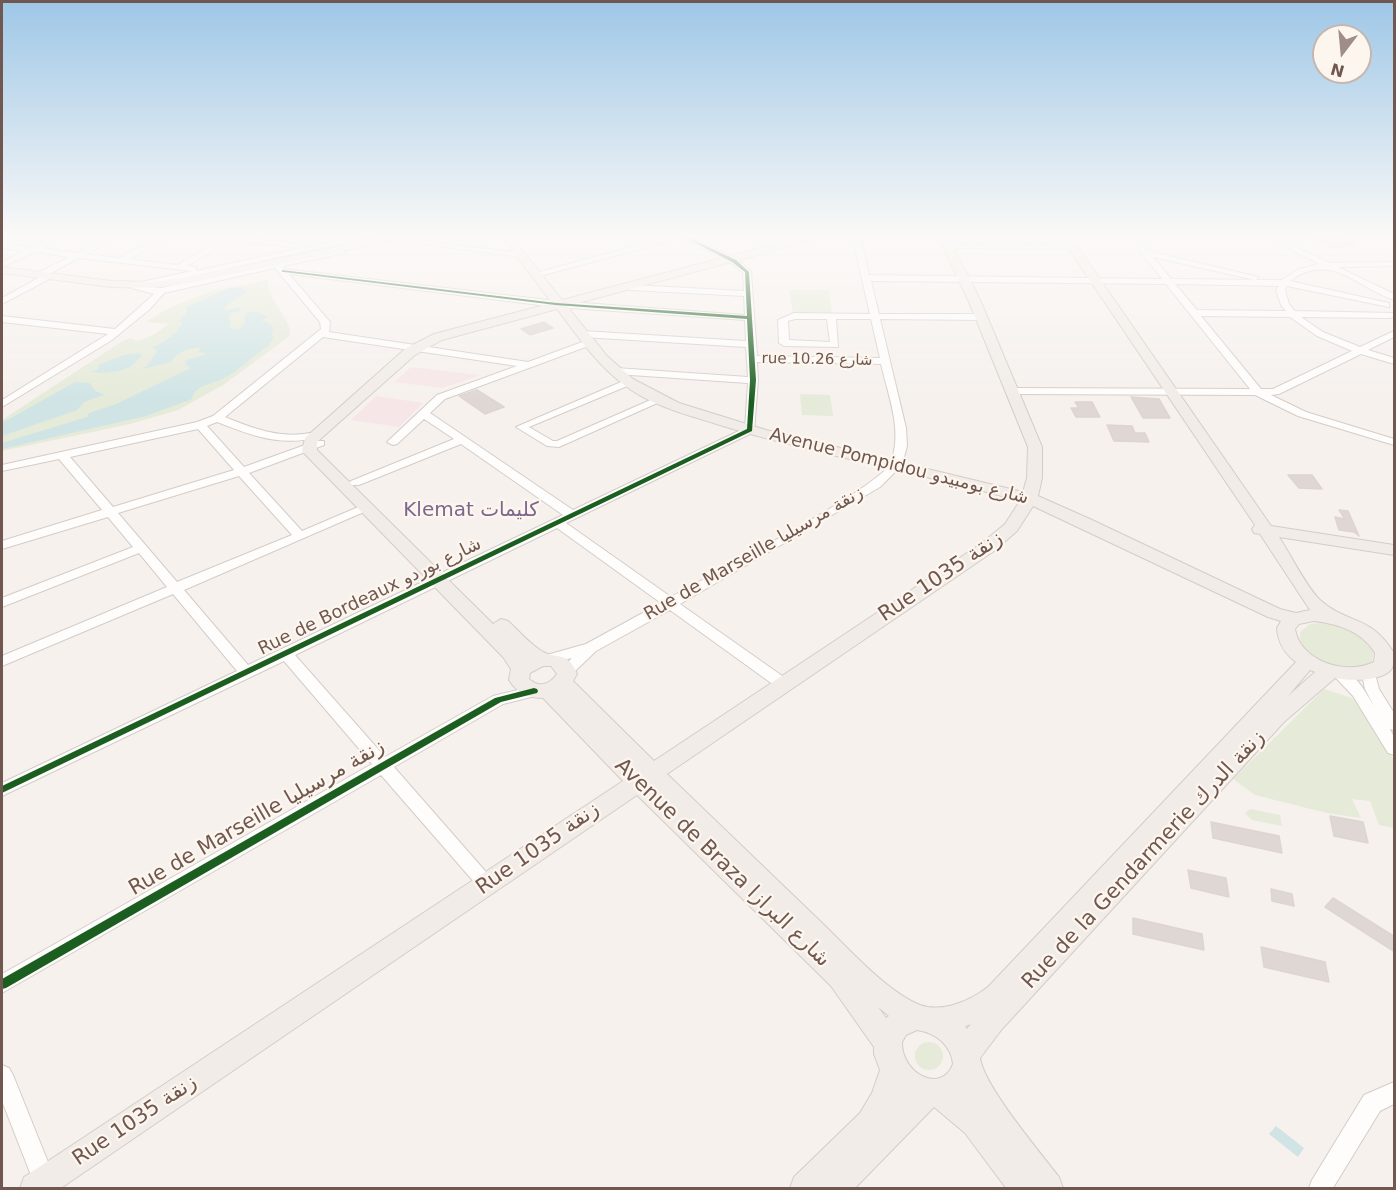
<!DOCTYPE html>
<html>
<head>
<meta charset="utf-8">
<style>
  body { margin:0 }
  #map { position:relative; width:1396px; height:1190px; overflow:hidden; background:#f6f1ed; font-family:"DejaVu Sans",sans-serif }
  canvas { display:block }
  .frame { position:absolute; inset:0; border:3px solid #705850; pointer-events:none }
  .north { position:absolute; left:1312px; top:24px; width:60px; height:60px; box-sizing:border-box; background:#fdf6ef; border:2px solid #c5b7af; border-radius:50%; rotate:196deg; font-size:16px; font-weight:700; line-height:24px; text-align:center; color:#705850 }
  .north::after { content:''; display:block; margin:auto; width:21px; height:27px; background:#9f8e87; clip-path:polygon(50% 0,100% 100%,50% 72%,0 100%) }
</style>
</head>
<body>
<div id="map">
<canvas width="1396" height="1190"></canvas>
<div class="frame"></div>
<div class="north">N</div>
</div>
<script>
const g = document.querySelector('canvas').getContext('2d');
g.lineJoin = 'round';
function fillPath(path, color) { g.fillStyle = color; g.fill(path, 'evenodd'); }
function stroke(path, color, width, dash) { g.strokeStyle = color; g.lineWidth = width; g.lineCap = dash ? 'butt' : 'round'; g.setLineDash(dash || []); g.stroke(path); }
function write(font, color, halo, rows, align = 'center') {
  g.font = font + ' "DejaVu Sans",Cairo,sans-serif'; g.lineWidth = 4.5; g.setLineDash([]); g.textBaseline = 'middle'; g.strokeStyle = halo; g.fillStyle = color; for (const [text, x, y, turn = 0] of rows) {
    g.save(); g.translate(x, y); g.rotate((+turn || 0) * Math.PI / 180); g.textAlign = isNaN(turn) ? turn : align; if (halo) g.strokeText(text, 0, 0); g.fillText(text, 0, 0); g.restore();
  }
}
const medical = new Path2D(`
  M411 367 481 375 442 388 394 382Z
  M376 396 423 403 399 427 351 420Z`);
const green = new Path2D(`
  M268 280C268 303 293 320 290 336L223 385 178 410 130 424 2 451V420L124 340 131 338 138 341 151 336 169 324 145 322 171 307 212 291Z
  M789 290H829L832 314 793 313Z
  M800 394 830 395 833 416 802 415Z
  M1322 623C1343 625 1361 633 1374 650L1372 662C1353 677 1296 660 1300 632L1310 624Z
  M1324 689 1354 699 1394 760V828L1379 825 1370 801 1352 799 1361 818 1327 813 1255 795 1233 779Z
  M1250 809 1280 815 1282 826 1252 820 1245 813Z
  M915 1056a14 14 0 1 1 28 0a14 14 0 1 1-28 0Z`);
const water = new Path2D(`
  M229 288H241L248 291 225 306 223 311 241 307 240 311 231 313 228 318 231 323 229 328 238 330 244 325 245 314 255 311 268 317 261 321 267 322 274 328 272 333 273 339 268 346C252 356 239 371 222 379 211 385 194 385 192 399L146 416 2 449V443L87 417 89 413 116 404 191 368 185 364 187 360 204 355 206 353 198 352 201 348C190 347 177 352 171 362L142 369C148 366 155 356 157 350L152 348C164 342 177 334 183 323L179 321 187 312V307Z
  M139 353 142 356 130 367 120 371 102 373 91 372 99 369 98 365 124 355Z
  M75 382 90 383 94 390 104 395 84 402 77 410 2 436V423Z
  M1276 1126 1304 1148 1298 1157 1269 1134Z`);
const building = new Path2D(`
  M1306 236H1336L1356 244 1333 248Z
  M544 322 553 328 530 335 521 329Z
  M477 390 504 407 485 414 459 396Z
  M1131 397 1159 399 1170 418H1143Z
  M1075 402H1092L1100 417H1076L1071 408H1079Z
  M1107 425 1132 426 1135 433H1145L1149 442 1114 441Z
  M1288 475H1312L1322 489 1299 488Z
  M1339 510 1348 511 1359 536 1354 532 1339 530 1335 517 1345 519Z
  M1330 816 1363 822 1368 843 1334 836Z
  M1211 822 1279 836 1282 853 1213 838Z
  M1188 870 1226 878 1229 897 1191 888Z
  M1271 889 1292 894 1294 906 1272 901Z
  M1333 898 1395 937V952L1325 907Z
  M1133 918 1202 934 1204 950 1133 934Z
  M1261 947 1325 962 1329 982 1264 967Z`);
const minor = new Path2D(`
  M57 236H66L43 248 77 253 109 236H118L87 254 119 258 161 236H170L129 259 177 265 219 241 196 238 192 236H229L301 244H304V248L361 236H374L145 287 161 288 341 249H344V253L283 266 284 269 556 301 745 315 744 296 630 290V286L633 285 744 291 743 273 731 263 681 238 536 277 532 274 671 236H688L737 259 751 272 757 356 880 358 871 319H836L838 347 784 346 779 343 778 320 794 313 870 314 852 236H860L869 275 1162 279 1139 250C1142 239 1149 235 1160 236L1149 244 1148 251 1259 277 1255 280 1153 257 1171 279 1273 280H1282L1299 269 1319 264 1264 236H1273L1330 263 1394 262V266L1338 267 1394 294V300C1356 287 1330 251 1290 281L1389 303V307L1287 286 1285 290 1289 304 1295 311 1393 313V317L1390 318 1301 317 1323 332 1360 347 1394 331V337L1368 350 1394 358V364L1361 354 1279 394 1271 395 1306 412 1394 439V445L1298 416 1255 395 1013 394 1008 391 1013 388 1250 389 1166 284 871 281 879 314H981L986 317 981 320 880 319 906 428 907 446 902 465 880 487 680 604 788 680 790 684 788 688H778L670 610 596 651 572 674H562L560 670 572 658 548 664 543 662 541 659 543 656 586 644 661 603 557 528 295 655 385 757 493 696 534 686 539 687 542 691 539 695 503 704 394 767 493 880 496 885 493 890 487 893 481 890 381 775 2 993V974L372 764 284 661 2 796V783L237 671 173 594 2 666V656L167 587 139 553 2 607V598L133 547 108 517 2 549V541L102 510 59 459 2 471V465L197 422 213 416 321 329 320 322 275 268 164 293 150 309 112 340 2 407V400L108 334 2 322V316L115 329 154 294 132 288V284L192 271 79 258 49 274 52 276 51 278 2 304V298L40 277 37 275 38 273 69 257 35 252 2 267V262L24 251 2 248V244L32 247ZM229 241 301 248 196 271V267L187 266ZM289 274 556 307 745 320 746 341 583 331 578 334 583 337 746 347 748 377 616 368 611 371 616 374 748 383 745 428 573 510 430 413 445 399 591 345V341H585L528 362 329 332 330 322ZM1175 284 1279 286 1276 290 1281 305 1286 311 1197 310ZM1201 316 1290 317 1317 336 1352 351 1273 389H1261ZM795 319H827L830 342 789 340 788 321ZM323 337 517 366 437 395 387 442 393 445 397 444 424 419 454 439 351 481 349 483 351 485H359L461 444 563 515 248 665 184 590 373 508 371 505H363L302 531 249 473 324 445V441H316L244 467 207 426 217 422C253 436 280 447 319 437L320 435 315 432C282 440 255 429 225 417ZM757 362 881 364C888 395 903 431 891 462 882 487 705 578 671 597L566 523 754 432 758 380ZM198 429 234 470 113 507 70 457ZM239 476 292 535 177 582 118 513Z
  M402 236H417L407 239 521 253 525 255 521 257 397 241 386 243 382 241Z
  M514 236H528L509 241 505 239Z
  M1389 236H1394V241H1391Z
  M945 244 1074 245 1078 247 1074 249 948 248 944 246Z
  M628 379 633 382 632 384 529 427 553 441H557L655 398 659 397 664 400 559 447 547 446 516 427Z
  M1340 668C1355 672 1366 693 1374 706L1365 689 1362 674 1364 670H1374L1379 689 1394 713V730L1390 729 1394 737V755L1388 753 1353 696 1335 677 1333 673 1335 669Z
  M2 1065 9 1068 13 1075 56 1182 54 1188H36L2 1101Z
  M1394 1082V1104L1380 1111 1333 1188H1309L1312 1180 1364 1095Z`);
const major = new Path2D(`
  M388 236H406L401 239 189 283 153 288 111 287 2 273V267L111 281 153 282 189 277Z
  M501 236H511L562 300 806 236H822L821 238 567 306 607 356 633 379 679 403 766 430 1023 492 1027 478 1028 447 969 302 938 236H948L981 302 1042 447V478L1038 496 1092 520 1280 609 1296 613 1310 610 1260 534 1254 533 1252 529 1255 525 1060 236H1070L1271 526 1394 545V555L1279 537C1291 555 1305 585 1320 600 1348 625 1370 614 1394 653 1394 657 1394 664 1392 668 1384 682 1348 681 1335 678L1284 722 1002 1029 980 1058C984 1086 1039 1151 1059 1177L1063 1188H1006L965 1133 934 1107 855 1188H790L794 1177 860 1113 872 1093 880 1070 874 1054V1047L831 986 637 795 61 1188H20L24 1177 623 781 543 698C528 698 517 693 509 680L511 669 503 657 302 451 305 438 405 349 434 334 552 303ZM557 309C577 335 596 364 623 384 652 407 689 415 723 426 821 456 922 473 1020 501L1018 504 1005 524 982 543 654 761 573 681 577 674C567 649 556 661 540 650 528 642 518 630 508 621L501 619 493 624 317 450V442L415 355 442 340ZM1033 506 1268 617 1281 621 1277 628C1278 643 1284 653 1296 662L988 987C970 1001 942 1013 920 1005 887 992 847 947 822 923 770 873 719 824 667 774L994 551 1017 531ZM1314 621C1338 624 1362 631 1375 653L1374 662C1346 676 1300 661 1295 629L1299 624ZM543 666H551L557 674C549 685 539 688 529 679L530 673ZM1310 670 1315 672 1288 696ZM878 1007 889 1016 886 1018ZM971 1024 967 1029 965 1026 972 1024ZM917 1030C936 1033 951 1045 953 1064 941 1095 901 1073 902 1042L906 1035Z`);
const cycleway = new Path2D(`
  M681 236H686L736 260 749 272 756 380 752 431 2 793V786L747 429 750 380 747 319 556 305 284 272H282V270L556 303 747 316 745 272 732 262Z
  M534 688 537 689 538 691 537 693 501 702 6 988 2 989V979L495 698Z`);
const farStreetnames = [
  ["rue 10.26 شارع",817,360,1]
];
const streetNames = [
  ["Avenue Pompidou شارع بومبيدو",899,467,14],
  ["Rue de Marseille زنقة مرسيليا",754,554,-30],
  ["Rue de Bordeaux شارع بوردو",370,597,-26]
];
const neighbourhoodNames = [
  ["Klemat كليمات",471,511]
];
const nearStreetnames = [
  ["Rue 1035 زنقة",941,577,-34],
  ["Rue de Marseille زنقة مرسيليا",257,818,-30],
  ["Rue 1035 زنقة",538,849,-35],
  ["Rue de la Gendarmerie زنقة الدرك",1144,860,-47],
  ["Avenue de Braza شارع البرازا",722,863,44],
  ["Rue 1035 زنقة",135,1121,-34]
];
fillPath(medical, '#f6e6e8');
fillPath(green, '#e5ead9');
fillPath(water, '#d0e4e5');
fillPath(building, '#dfd7d3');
stroke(building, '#ded4d0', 1.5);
stroke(minor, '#d3cdc8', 2);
stroke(major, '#d4ccc8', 2);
fillPath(minor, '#fefdfc');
fillPath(major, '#f1ece7');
fillPath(cycleway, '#1b5e20');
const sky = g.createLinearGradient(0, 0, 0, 402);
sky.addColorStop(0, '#9ec7e7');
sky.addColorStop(0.59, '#fbf9f7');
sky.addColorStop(1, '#fbf9f700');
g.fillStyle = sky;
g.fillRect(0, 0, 1396, 402);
write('15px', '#705850', '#fdf6ef', farStreetnames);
write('18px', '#705850', '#fdf6ef', streetNames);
write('20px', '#7c678c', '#fdf6ef', neighbourhoodNames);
write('21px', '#705850', '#fdf6ef', nearStreetnames);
</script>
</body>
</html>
